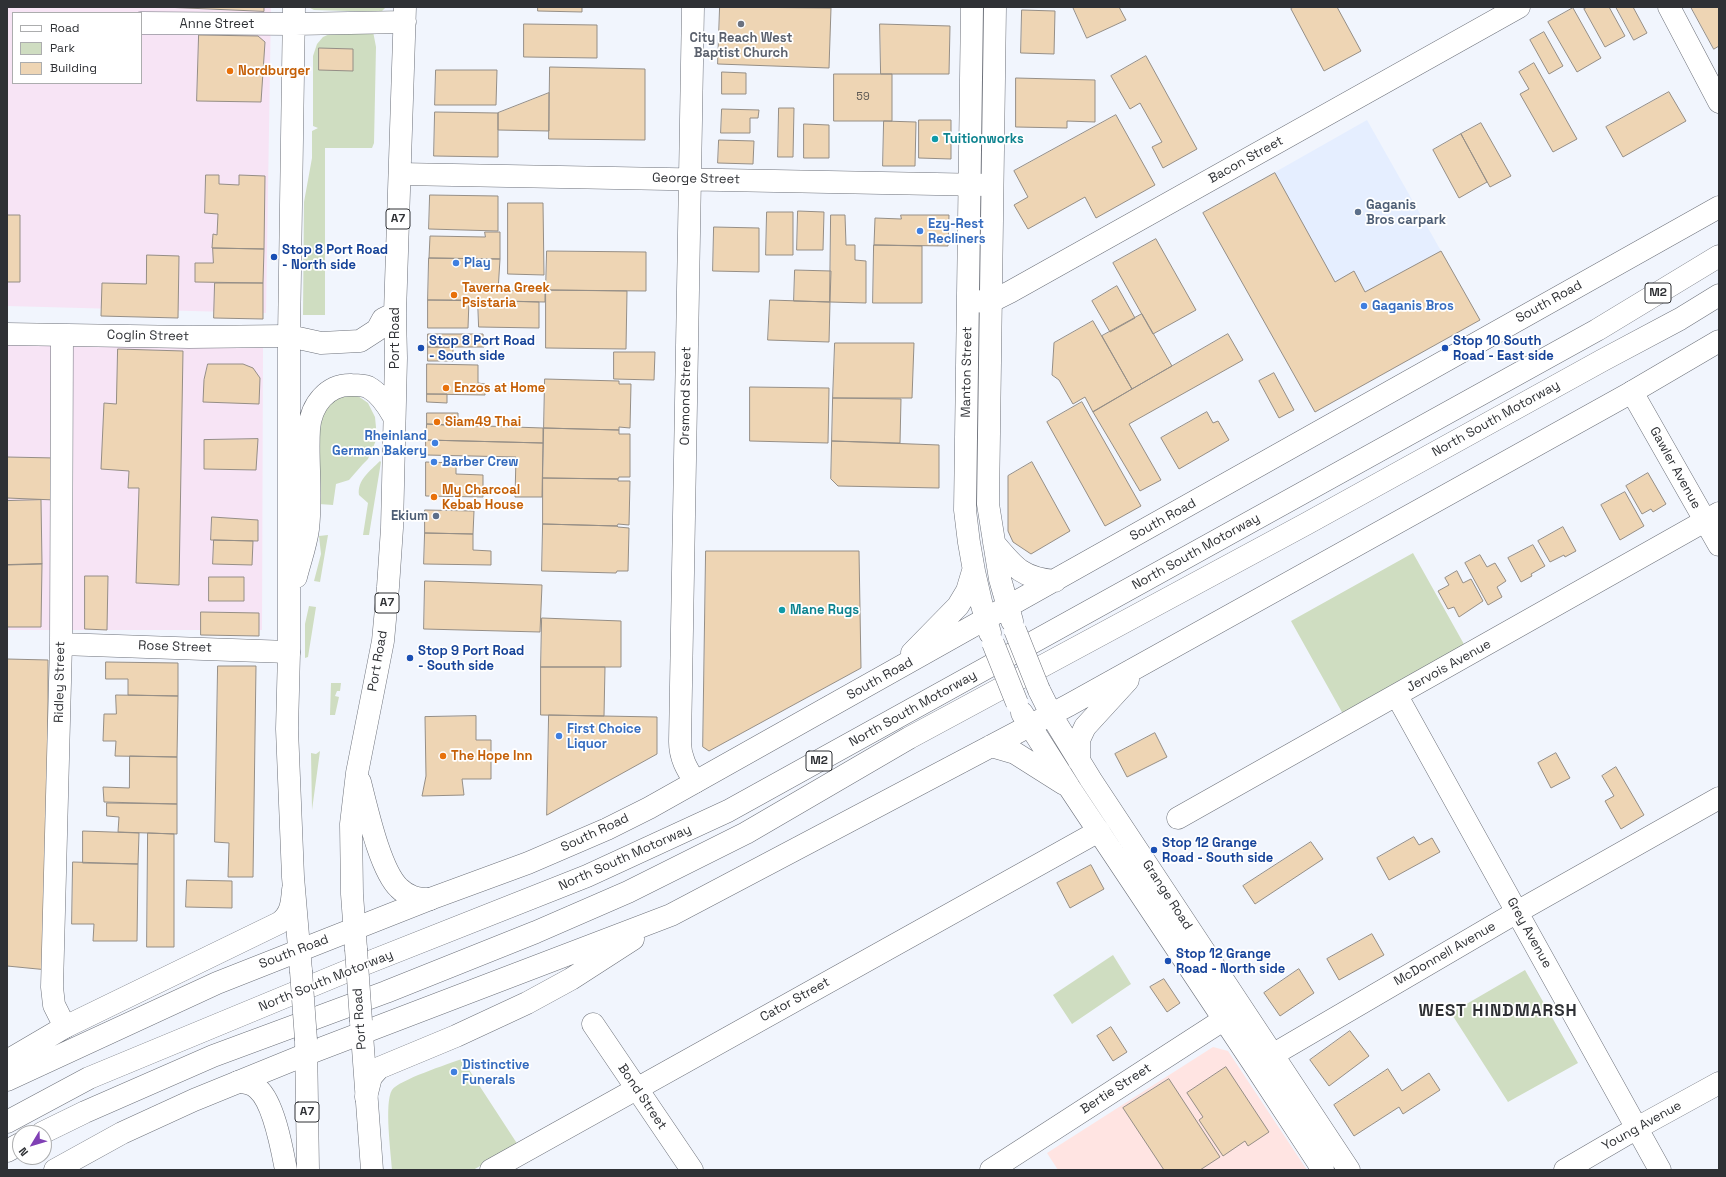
<!DOCTYPE html>
<html>
<head>
<meta charset="utf-8">
<style>
  body { margin:0 }
  #map { position:relative; width:1726px; height:1177px; overflow:hidden; background:#f1f5fd; font-family:"Space Grotesk",sans-serif }
  canvas { display:block }
  .frame { position:absolute; inset:0; border:8px solid #2f3135; pointer-events:none }
  .legend { position:absolute; left:12px; top:12px; width:130px; height:72px; box-sizing:border-box; background:#fff; border:1px solid #acadae; margin:0; padding:5px 7px; list-style:none; font-size:12px; color:#2f3135 }
  .legend li { display:flex; align-items:center; gap:8px; height:20px }
  .legend b { width:20px; border:1px solid #acadae }
  .north { position:absolute; left:12px; top:1125px; width:40px; height:40px; box-sizing:border-box; background:#fff; border:1px solid #acadae; border-radius:50%; rotate:232deg; font-size:11px; font-weight:700; line-height:16px; text-align:center; color:#2f3135 }
  .north::after { content:''; display:block; margin:auto; width:14px; height:18px; background:#8040b5; clip-path:polygon(50% 0,100% 100%,50% 72%,0 100%) }
</style>
</head>
<body>
<div id="map">
<canvas width="1726" height="1177"></canvas>
<div class="frame"></div>
<ul class="legend">
<li><b style="height:5px;background:#fff"></b>Road</li>
<li><b style="height:11px;background:#cfddc1"></b>Park</li>
<li><b style="height:11px;background:#eed5b4"></b>Building</li>
</ul>
<div class="north">N</div>
</div>
<script>
const g = document.querySelector('canvas').getContext('2d');
g.lineJoin = 'round';
function fillPath(path, color) { g.fillStyle = color; g.fill(path, 'evenodd'); }
function stroke(path, color, width, dash) { g.strokeStyle = color; g.lineWidth = width; g.lineCap = dash ? 'butt' : 'round'; g.setLineDash(dash || []); g.stroke(path); }
function write(font, color, halo, rows, align = 'center') {
  g.font = font + ' "Space Grotesk",sans-serif'; g.lineWidth = 3.5; g.setLineDash([]); g.textBaseline = 'middle'; g.strokeStyle = halo; g.fillStyle = color; for (const [text, x, y, turn = 0] of rows) {
    g.save(); g.translate(x, y); g.rotate((+turn || 0) * Math.PI / 180); g.textAlign = isNaN(turn) ? turn : align; if (halo) g.strokeText(text, 0, 0); g.fillText(text, 0, 0); g.restore();
  }
}
const built = new Path2D(`
  M1367 120 1480 320 1315 412 1203 213Z`);
const industrial = new Path2D(`
  M7 7H271L266 313 7 306ZM13 13H141V83H13Z
  M7 342 263 347 262 630H7Z`);
const education = new Path2D(`
  M1213 1047 1228 1051 1307 1170H1058L1047 1153Z`);
const green = new Path2D(`
  M308 7H386L381 12 314 10Z
  M372 26 376 47 374 143 372 148H325V315H303L304 202 312 158V131L318 128 313 126V56L317 44 323 37 334 32Z
  M345 395 358 396 368 403 375 417 377 438 368 459 363 464 349 480 336 484 333 505 319 504C318 476 310 426 329 404 333 400 340 397 345 395Z
  M380 461 381 462 369 535H363L368 503 359 495C357 480 370 471 380 461Z
  M328 535 320 582 314 581 321 554 319 536Z
  M1413 553 1465 646 1343 714 1291 621Z
  M309 606 316 607 308 657 305 658V624Z
  M331 683H341L340 691H337L335 696 339 697 335 715H330Z
  M320 751 312 810 311 753 316 754Z
  M1113 955 1131 984 1072 1024 1053 995Z
  M1525 970 1578 1063 1508 1102 1451 1013Z
  M462 1059 518 1145 473 1170H392C391 1153 384 1103 392 1090 399 1080 448 1064 462 1059Z`);
const building = new Path2D(`
  M164 7H264V11Z
  M538 7H582V12L538 11Z
  M720 7 831 8 829 68 718 64Z
  M1073 7H1119L1126 20 1087 38Z
  M1294 7H1337L1361 51 1324 71 1291 9Z
  M1588 7H1609L1625 36 1605 47 1584 9Z
  M1616 7H1633L1647 33 1634 40Z
  M1691 7H1719V46L1714 49Z
  M1573 8 1601 58 1577 72 1548 22Z
  M1022 10 1055 11 1054 54 1021 53Z
  M524 24 597 25V58L524 57Z
  M880 24 950 26 949 74H881Z
  M1544 32 1563 66 1549 74 1530 40Z
  M199 35 258 36 265 42 261 102 197 101Z
  M319 48 353 49V71L319 70Z
  M1146 56 1197 149 1163 168 1152 147 1162 142 1140 103 1130 109 1111 76Z
  M1534 63 1577 139 1553 152 1520 94 1529 89 1519 72Z
  M550 67 645 69V140L549 139Z
  M436 70H497L496 105H435Z
  M722 72 746 73V94H722Z
  M834 74H892V121H834Z
  M1016 78 1095 80V122L1067 121V128L1016 127Z
  M1669 92 1686 121 1623 157 1606 127Z
  M549 93V131L498 130V113Z
  M779 108H794L793 157H778Z
  M722 109 759 110 758 118H750V133H721Z
  M435 112 498 113V157L434 156Z
  M1116 115 1155 185 1096 218 1085 197 1028 229 1014 205 1028 197 1014 171Z
  M919 120H951V159L919 158Z
  M884 121 916 122 915 166H883Z
  M1481 123 1511 176 1490 187 1461 134Z
  M804 124 829 125V158H804Z
  M1461 134 1487 182 1459 198 1433 150Z
  M719 140 754 141 753 164 718 163Z
  M1275 173 1335 282 1354 271 1365 292 1441 251 1480 320 1315 412 1203 213Z
  M206 175H219V184L239 185V175L265 176 264 249 212 248 213 234 217 235 218 214 205 213Z
  M430 195 498 196V231L429 229Z
  M508 203H543L544 275 508 274Z
  M798 211 824 212 823 250H797Z
  M767 212H793V255H766Z
  M7 215H20V282H7Z
  M831 215H845L846 245H855V260L866 261V303L830 302Z
  M901 215H949L948 246 874 245 875 218 901 219Z
  M714 227 759 228V272L713 271Z
  M485 232H500V259L429 258 430 236 485 237Z
  M1156 239 1196 310 1153 334 1113 263Z
  M874 245 922 246V303H873Z
  M213 248 264 249 263 283 195 282V263H213Z
  M547 251 646 252V291L546 290Z
  M147 255 179 256 178 318 101 316 102 283 146 284Z
  M429 258 500 259 498 291 545 290V302L428 300Z
  M795 270 831 271 830 302 794 301Z
  M215 283H263V319L214 318Z
  M1117 286 1135 318 1110 332 1092 301Z
  M546 290 627 291 626 349 546 348Z
  M428 300H469L468 328H428Z
  M478 300 539 302V328L479 327Z
  M770 300 830 302 829 342 768 340Z
  M1142 314 1172 366 1132 389 1102 336Z
  M1093 321 1132 389 1093 412 1085 397 1073 404 1059 380 1052 375 1054 343Z
  M428 334H483L484 347H428Z
  M1228 334 1243 360 1129 424 1161 480 1140 491 1093 412Z
  M835 343H914L912 398H833Z
  M428 347H453V361H428Z
  M118 349 183 351 179 585 136 583 139 488H128L129 471 101 469 104 403 116 404Z
  M614 352H655L654 380 614 379Z
  M208 364H243L253 368 260 378 259 404 203 402 204 380Z
  M427 364 478 365V383L485 384V395L427 394Z
  M1274 373 1294 410 1279 418 1259 381Z
  M545 379 619 381V384H631L630 428 619 427V430L544 428Z
  M750 387 829 388 828 443 750 441Z
  M427 394H447V403L427 402Z
  M833 398 901 399 900 443 832 441Z
  M1082 402 1141 506 1105 526 1047 422Z
  M1207 412 1213 423 1218 421 1229 440 1179 469 1161 438Z
  M427 413H458V426L427 424Z
  M427 424 543 428V443L426 440Z
  M544 428 619 430V434H630V477H619L618 479 543 478Z
  M258 439 256 470 204 469V440Z
  M426 440 543 443 542 497H515L516 457 426 455Z
  M832 441 939 445V488L838 486 831 479Z
  M7 457 55 458V500L7 498Z
  M426 462 456 463V474L483 475V497L426 496Z
  M1032 462 1070 531 1031 554 1013 542 1008 531V476Z
  M1648 473 1666 504 1653 512 1651 509 1642 514 1626 486Z
  M543 478 618 479V481H630L629 525 618 524 617 526 543 524Z
  M1625 492 1644 526 1620 540 1601 505Z
  M41 500 42 564 7 565V501Z
  M425 510 474 511 473 534 425 533Z
  M212 517 258 520V541L211 540Z
  M543 524 617 526 618 527 629 528 628 571H617L616 573 542 571Z
  M1563 527 1576 551 1565 557 1564 555 1550 562 1538 541Z
  M425 533 473 534V550L491 551V565L424 564Z
  M214 540 253 541 252 565 213 564Z
  M1533 545 1545 566 1531 574 1532 576 1521 582 1508 558Z
  M706 551H859L861 668 709 751 703 747Z
  M1480 555 1487 567 1495 563 1506 581 1497 587 1502 597 1488 605 1465 563Z
  M42 564 41 627H7V565Z
  M1457 571 1463 583 1471 579 1483 601 1459 617 1454 607 1448 609 1438 591 1449 585 1445 578Z
  M85 576H108L107 630 85 629Z
  M209 577H244V601H209Z
  M425 581 542 585 540 632 424 629Z
  M201 612 259 613V636L201 635Z
  M542 618 621 621V667H541Z
  M7 659 48 660V970L7 966Z
  M106 662 178 663V696L128 695V679H106Z
  M218 666H256L253 877H228L229 843 215 842Z
  M541 667H605L604 716 541 715Z
  M116 695 178 696 177 757 115 756 116 741H103L104 714H116Z
  M549 715 657 717V754L547 815Z
  M476 716V740H491V779H462L464 795 422 796 426 776 425 717Z
  M1155 733 1167 757 1127 777 1115 754Z
  M1556 753 1570 778 1551 788 1538 763Z
  M130 756 177 757V804L104 802 103 787 129 788Z
  M1616 767 1644 815 1621 829 1605 801 1614 796 1602 776Z
  M107 803 177 804V834L118 832 119 817 107 816Z
  M83 831 139 833 138 864 83 863Z
  M148 833 174 834V947H147Z
  M1414 837 1419 845 1432 838 1440 852 1389 880 1377 858Z
  M1311 842 1323 859 1255 904 1243 886Z
  M73 862 138 864 137 941H93L94 924H72Z
  M1091 865 1104 889 1070 908 1057 883Z
  M187 880 232 881V908L186 907Z
  M1372 934 1384 955 1339 980 1327 959Z
  M1299 969 1314 993 1280 1016 1264 993Z
  M1164 979 1180 1003 1167 1012 1150 987Z
  M1111 1027 1127 1052 1113 1061 1097 1036Z
  M1350 1031 1369 1056 1329 1086 1310 1060Z
  M1226 1067 1269 1132 1248 1146 1245 1141 1223 1156 1199 1120 1203 1117 1187 1093Z
  M1388 1069 1402 1091 1429 1073 1440 1090 1403 1114 1399 1107 1354 1136 1334 1105Z
  M1169 1079 1220 1157 1200 1170H1164L1123 1108Z`);
const minor = new Path2D(`
  M693 7 680 742C680 758 687 769 695 782
  M1669 7 1719 102
  M141 23 294 24
  M400 174 989 185
  M973 301 990 302 1010 292 1519 7
  M7 334 189 337 289 336
  M62 335 61 644 52 987 54 1005 65 1027
  M1632 392 1719 545
  M61 644 289 652
  M1397 696 1660 1170
  M1178 818 1719 513
  M593 1024 692 1170
  M1257 1064 1517 912 1719 798
  M491 1170 1099 831
  M991 1170 1240 1009
  M1565 1170 1637 1128 1719 1083`);
const major = new Path2D(`
  M972 7 965 510C969 552 977 592 990 633
  M995 7 988 504 1000 579 1012 621
  M994 543C1014 567 1022 578 1055 581
  M912 653 958 606 967 591 973 571
  M1039 690 1053 718 1091 780 1349 1170
  M1022 713 1069 787 1255 1066 1323 1170
  M991 746 1015 753 1064 784
  M1079 761V740L1085 727 1128 680
  M7 1061 65 1027 279 923C291 915 292 903 293 890
  M7 1080 217 983 430 899 528 863 607 829 649 808 1719 207
  M366 1097 371 1077 379 1068 456 1036 527 1003 571 979 633 939
  M55 1170 122 1133 194 1100 307 1054 671 915 1069 705 1632 392 1719 341`);
const highway = new Path2D(`
  M294 7 289 336V652L287 729 293 877 301 971
  M294 24 405 22
  M289 336 321 343 360 341 377 330 383 319 395 313
  M296 577C300 561 306 545 308 529 312 495 307 462 309 429 311 405 327 384 352 385 357 385 363 385 368 387 379 393 388 406 394 417
  M360 782C367 809 380 870 399 888 408 897 418 899 430 899
  M356 949 352 894 351 824 357 773 383 641 388 587 392 528 396 358 395 313 405 7
  M361 1021 372 1170
  M306 1040 308 1170
  M238 1082C245 1082 253 1084 258 1089 274 1103 282 1149 286 1170
  M7 1122 89 1078 357 967 587 876 728 811 1597 330 1719 256
  M42 1133 85 1112 213 1056 386 992 536 932 628 892 746 833 909 738 1306 524 1603 360 1680 319 1719 295
  M7 1151 20 1144`);
const majorBridge = new Path2D(`
  M1015 630 1039 690
  M993 643 1017 703`);
const highwayBridge = new Path2D(`
  M356 949 361 1021
  M301 971 306 1040`);
const markers = [
  [741,24,4,"#6b7280"],
  [230,71,4,"#e8710a"],
  [935,139,4,"#0f9aa8"],
  [1358,212,4,"#5c6f8a"],
  [920,231,4,"#3f7fe0"],
  [274,257,4,"#1a4fb4"],
  [456,263,4,"#3f7fe0"],
  [454,295,4,"#e8710a"],
  [1364,306,4,"#3f7fe0"],
  [421,348,4,"#1a4fb4"],
  [1445,348,4,"#1a4fb4"],
  [446,388,4,"#e8710a"],
  [437,422,4,"#e8710a"],
  [435,443,4,"#3f7fe0"],
  [434,462,4,"#3f7fe0"],
  [434,497,4,"#e8710a"],
  [436,516,4,"#5c6f8a"],
  [782,610,4,"#0f9aa8"],
  [410,658,4,"#1a4fb4"],
  [559,736,4,"#3f7fe0"],
  [443,756,4,"#e8710a"],
  [1154,850,4,"#1a4fb4"],
  [1168,961,4,"#1a4fb4"],
  [454,1072,4,"#3f7fe0"]
];
const numberNames = [
  ["59",863,97]
];
const shields = [
  [398,219,24],
  [1658,293,26],
  [387,603,24],
  [819,761,26],
  [307,1112,24]
];
const shieldNames = [
  ["A7",398,219],
  ["M2",1658,293],
  ["A7",387,603],
  ["M2",819,761],
  ["A7",307,1112]
];
const streetNames = [
  ["Anne Street",217,24],
  ["Bacon Street",1246,160,-29],
  ["George Street",696,179,1],
  ["South Road",1549,302,-29],
  ["Coglin Street",148,336,1],
  ["Port Road",395,338,-90],
  ["Manton Street",967,372,-89],
  ["Orsmond Street",686,396,-89],
  ["North South Motorway",1496,419,-29],
  ["Gawler Avenue",1675,468,61],
  ["South Road",1163,520,-29],
  ["North South Motorway",1196,552,-29],
  ["Rose Street",175,647,2],
  ["Port Road",378,661,-80],
  ["Jervois Avenue",1449,666,-29],
  ["South Road",880,679,-29],
  ["Ridley Street",60,682,-89],
  ["North South Motorway",913,709,-29],
  ["South Road",595,833,-25],
  ["North South Motorway",625,858,-24],
  ["Grange Road",1167,895,57],
  ["Grey Avenue",1529,933,61],
  ["South Road",294,952,-21],
  ["McDonnell Avenue",1445,954,-30],
  ["North South Motorway",326,981,-22],
  ["Cator Street",795,1000,-29],
  ["Port Road",360,1019,-94],
  ["Bertie Street",1116,1089,-33],
  ["Bond Street",642,1097,56],
  ["Young Avenue",1642,1126,-29]
];
const worshipNames = [
  ["City Reach West",741,38],
  ["Baptist Church",741,53]
];
const foodNames = [
  ["Nordburger",238,71],
  ["Taverna Greek",462,288],
  ["Psistaria",462,303],
  ["Enzos at Home",454,388],
  ["Siam49 Thai",445,422],
  ["My Charcoal",442,490],
  ["Kebab House",442,505],
  ["The Hope Inn",451,756]
];
const cultureNames = [
  ["Tuitionworks",943,139],
  ["Mane Rugs",790,610]
];
const serviceNames = [
  ["Gaganis",1366,205],
  ["Bros carpark",1366,220],
  ["Ekium",428,516,"right"]
];
const shopNames = [
  ["Ezy-Rest",928,224],
  ["Recliners",928,239],
  ["Play",464,263],
  ["Gaganis Bros",1372,306],
  ["Rheinland",427,436,"right"],
  ["German Bakery",427,451,"right"],
  ["Barber Crew",442,462],
  ["First Choice",567,729],
  ["Liquor",567,744],
  ["Distinctive",462,1065],
  ["Funerals",462,1080]
];
const transitNames = [
  ["Stop 8 Port Road",282,250],
  ["- North side",282,265],
  ["Stop 8 Port Road",429,341],
  ["- South side",429,356],
  ["Stop 10 South",1453,341],
  ["Road - East side",1453,356],
  ["Stop 9 Port Road",418,651],
  ["- South side",418,666],
  ["Stop 12 Grange",1162,843],
  ["Road - South side",1162,858],
  ["Stop 12 Grange",1176,954],
  ["Road - North side",1176,969]
];
const districtNames = [
  ["WEST HINDMARSH",1498,1011]
];
fillPath(built, '#e5eeff');
fillPath(industrial, '#f7e4f5');
fillPath(education, '#ffe4e2');
fillPath(green, '#cfddc1');
fillPath(building, '#eed5b4');
stroke(building, '#958e86', 1);
stroke(minor, '#6d717a', 23);
stroke(major, '#6d717a', 23);
stroke(highway, '#6d717a', 23);
stroke(minor, '#fff', 22);
stroke(major, '#fff', 22);
stroke(highway, '#fff', 22);
stroke(majorBridge, '#6d717a', 23, []);
stroke(highwayBridge, '#6d717a', 23, []);
stroke(majorBridge, '#fff', 22);
stroke(highwayBridge, '#fff', 22);
for (const [x, y, r, color] of markers) { const dot = new Path2D(); dot.arc(x, y, r, 0, 2 * Math.PI); g.fillStyle = color; g.fill(dot); stroke(dot, '#fff', 1.5); }
write('11px', '#5f5a55', null, numberNames);
for (const [x, y, w] of shields) { const box = new Path2D(); box.roundRect(x - w / 2, y - 10, w, 20, 3); g.fillStyle = '#fff'; g.fill(box); stroke(box, '#2f3135', 1); }
write('bold 12px', '#2f3135', null, shieldNames);
write('13px', '#2f3135', '#fff', streetNames);
write('bold 13px', '#5b616d', '#fff', worshipNames);
write('bold 13px', '#c56008', '#fff', foodNames, 'left');
write('bold 13px', '#0d838f', '#fff', cultureNames, 'left');
write('bold 13px', '#4e5e75', '#fff', serviceNames, 'left');
write('bold 13px', '#366cbe', '#fff', shopNames, 'left');
write('bold 13px', '#164399', '#fff', transitNames, 'left');
g.letterSpacing = '1px';
write('bold 17px', '#2f3135', '#fff', districtNames);
g.letterSpacing = '0px';
</script>
</body>
</html>
